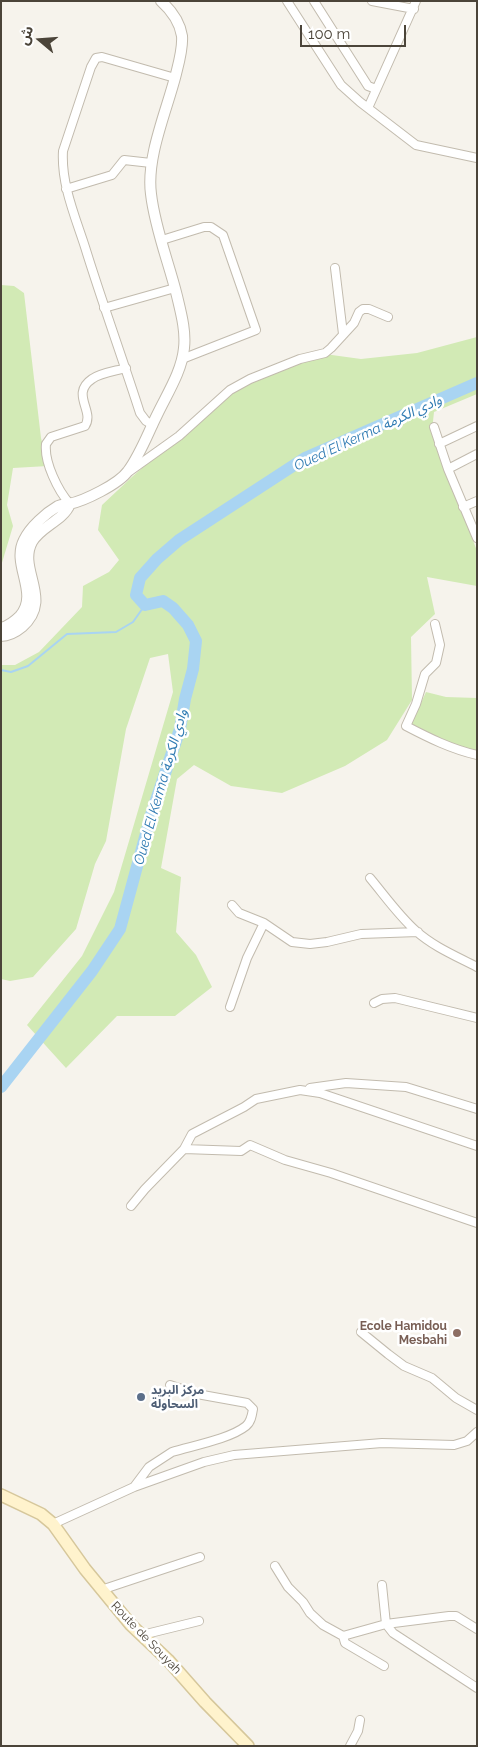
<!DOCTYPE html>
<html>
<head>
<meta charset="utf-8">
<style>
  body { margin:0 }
  #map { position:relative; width:478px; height:1747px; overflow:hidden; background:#f6f3ec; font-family:Raleway,"Noto Sans Arabic",sans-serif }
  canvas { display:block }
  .frame { position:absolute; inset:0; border:2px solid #4b4439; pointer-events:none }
  .north { position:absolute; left:15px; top:15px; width:50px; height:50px; -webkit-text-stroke:4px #fff; paint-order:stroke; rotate:288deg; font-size:14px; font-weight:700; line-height:20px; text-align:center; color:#4b4439 }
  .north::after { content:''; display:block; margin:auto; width:18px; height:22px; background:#4b4439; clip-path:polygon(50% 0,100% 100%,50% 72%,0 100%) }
  .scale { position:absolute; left:300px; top:25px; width:106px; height:22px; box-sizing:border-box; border:2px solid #4b4439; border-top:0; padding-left:6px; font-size:15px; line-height:18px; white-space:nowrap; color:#4b4439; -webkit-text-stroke:4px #fff; paint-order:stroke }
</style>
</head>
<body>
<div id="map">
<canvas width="478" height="1747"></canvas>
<div class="frame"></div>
<div class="north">ش</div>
<div class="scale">100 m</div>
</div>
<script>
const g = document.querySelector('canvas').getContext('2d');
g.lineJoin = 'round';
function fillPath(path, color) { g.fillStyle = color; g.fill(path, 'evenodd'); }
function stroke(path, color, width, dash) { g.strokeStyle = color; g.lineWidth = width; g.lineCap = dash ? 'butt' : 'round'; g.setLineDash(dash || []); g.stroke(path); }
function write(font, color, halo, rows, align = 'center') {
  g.font = font + ' Raleway,"Noto Sans Arabic",sans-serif'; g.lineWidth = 5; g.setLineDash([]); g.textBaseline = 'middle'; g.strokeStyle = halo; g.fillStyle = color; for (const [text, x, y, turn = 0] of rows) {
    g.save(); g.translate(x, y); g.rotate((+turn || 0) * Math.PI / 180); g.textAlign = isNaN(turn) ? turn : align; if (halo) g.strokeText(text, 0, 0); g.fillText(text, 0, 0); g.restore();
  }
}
const green = new Path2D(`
  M1 285 14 286 24 293 41 438 48 466 13 468 7 505 13 526 1 566Z
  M477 337V394L434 412 432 431 477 551V586L427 577 435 614 411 637 412 700 387 740 345 766 282 793 231 786 194 765 177 779 161 868 181 877 176 932 196 955 212 987 175 1016H117L66 1068 27 1025 82 956 114 892 173 692 168 654 150 658 126 729 106 841 95 864 76 929 33 977 10 981 1 979V665H15L39 652 82 607 83 586 109 572 119 560 98 530 102 505 133 476 237 386 310 352 361 359 417 353Z
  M426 692 446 697 477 698V751L463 748 411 725Z`);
const stream = new Path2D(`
  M1 670 11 672 28 666 67 634 116 632 133 622 145 605`);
const river = new Path2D(`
  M1 1087 92 971 120 929 151 815 180 729 185 699 193 669 196 641 188 625 173 608 163 601 145 605 136 595 140 578 157 559 179 540 305 458 477 383`);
const minor = new Path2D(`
  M287 1 341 85 360 102 416 145 477 158
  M314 1 368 86 376 89
  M372 1 414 9
  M368 108 416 1
  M66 189 112 175 124 160 151 163
  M162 240 204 227H211L223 235 256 330 182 359
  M335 268 343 334
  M104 308 175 288
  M153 425 146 421 140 413C122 357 102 302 85 247 75 216 61 184 63 151L91 67 96 58 102 57 175 78
  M434 427 448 469 477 538
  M439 444 477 426
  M448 469 477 454
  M130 471 179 436 230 390 250 379 300 359 325 353 331 348 354 323 359 312 363 309H369L388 317
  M70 504C58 491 44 462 46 444L51 437 85 426C95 411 70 394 92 379 100 373 116 371 126 368
  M463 507 477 501
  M435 624 440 645 436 663 425 674 416 704 406 726C429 738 451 749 477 755
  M370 878C385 896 399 916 416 931 434 947 456 956 477 967
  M232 905 239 913 264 923 292 942 310 944 327 942 361 934 418 932
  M374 1003 382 999 395 998 477 1018
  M230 1007 247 958 264 923
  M310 1088 346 1083 406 1087 477 1109
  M184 1149 241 1151 250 1145 285 1160 331 1173 477 1223
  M131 1206 145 1189 184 1149 192 1134 244 1107 256 1099 300 1090 320 1093 477 1146
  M361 1332 388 1354 404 1366 432 1378 456 1398 477 1410
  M134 1487 204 1462 234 1455 382 1443 454 1445 467 1441 477 1432
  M53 1524 134 1487 149 1467 172 1452C191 1446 230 1439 246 1426 251 1422 252 1415 253 1409L247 1403 197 1394 170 1385
  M275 1566 288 1587 303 1602 310 1613 323 1625 343 1636 386 1624 449 1616H456L477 1629
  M382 1585 386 1624 393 1633 477 1688
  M101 1590 200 1557
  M142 1635 199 1621
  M343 1636 345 1643 384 1666
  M350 1746 358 1731 360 1720`);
const tertiary = new Path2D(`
  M1 628C9 626 14 622 20 616 40 593 11 565 24 540 30 527 46 513 58 506 62 504 66 505 69 504 84 501 119 484 128 471 140 455 148 433 157 415 167 394 182 371 184 348 186 331 181 313 177 296 169 263 155 229 151 194 146 157 167 110 176 74 179 62 183 48 182 36 180 23 171 10 161 1
  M1 636C9 636 16 632 22 627 54 599 17 570 32 542 41 526 63 521 70 504`);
const secondary = new Path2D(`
  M1 1495 41 1514 53 1524 85 1569 131 1625 168 1660 205 1702 248 1746`);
const markers = [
  [457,1333,5,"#8d6e63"],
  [141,1397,5,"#5c6f8a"]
];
const educationNames = [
  ["Ecole Hamidou",447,1326],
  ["Mesbahi",447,1340]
];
const serviceNames = [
  ["مركز البريد",151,1390],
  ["السحاولة",151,1404]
];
const streetNames = [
  ["Route de Souyah",146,1638,46]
];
const waterNames = [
  ["Oued El Kerma وادي الكرمة",368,433,-25],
  ["Oued El Kerma وادي الكرمة",161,787,-74]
];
fillPath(green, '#d2eab5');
stroke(stream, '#a9d4f2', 2);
stroke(river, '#a9d4f2', 12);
stroke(minor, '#c2bbae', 10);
stroke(tertiary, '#c2bbae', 12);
stroke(secondary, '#d6c79b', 14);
stroke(minor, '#fff', 8);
stroke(tertiary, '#fff', 10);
stroke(secondary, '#fff3cd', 11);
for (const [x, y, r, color] of markers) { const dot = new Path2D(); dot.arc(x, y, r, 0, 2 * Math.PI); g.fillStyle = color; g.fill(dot); stroke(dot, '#fff', 2); }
write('bold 12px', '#785e54', '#fff', educationNames, 'right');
write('bold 12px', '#4e5e75', '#fff', serviceNames, 'left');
write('12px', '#4b4439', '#fff', streetNames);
write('italic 14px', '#2e7ab2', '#fff', waterNames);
</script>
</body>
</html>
